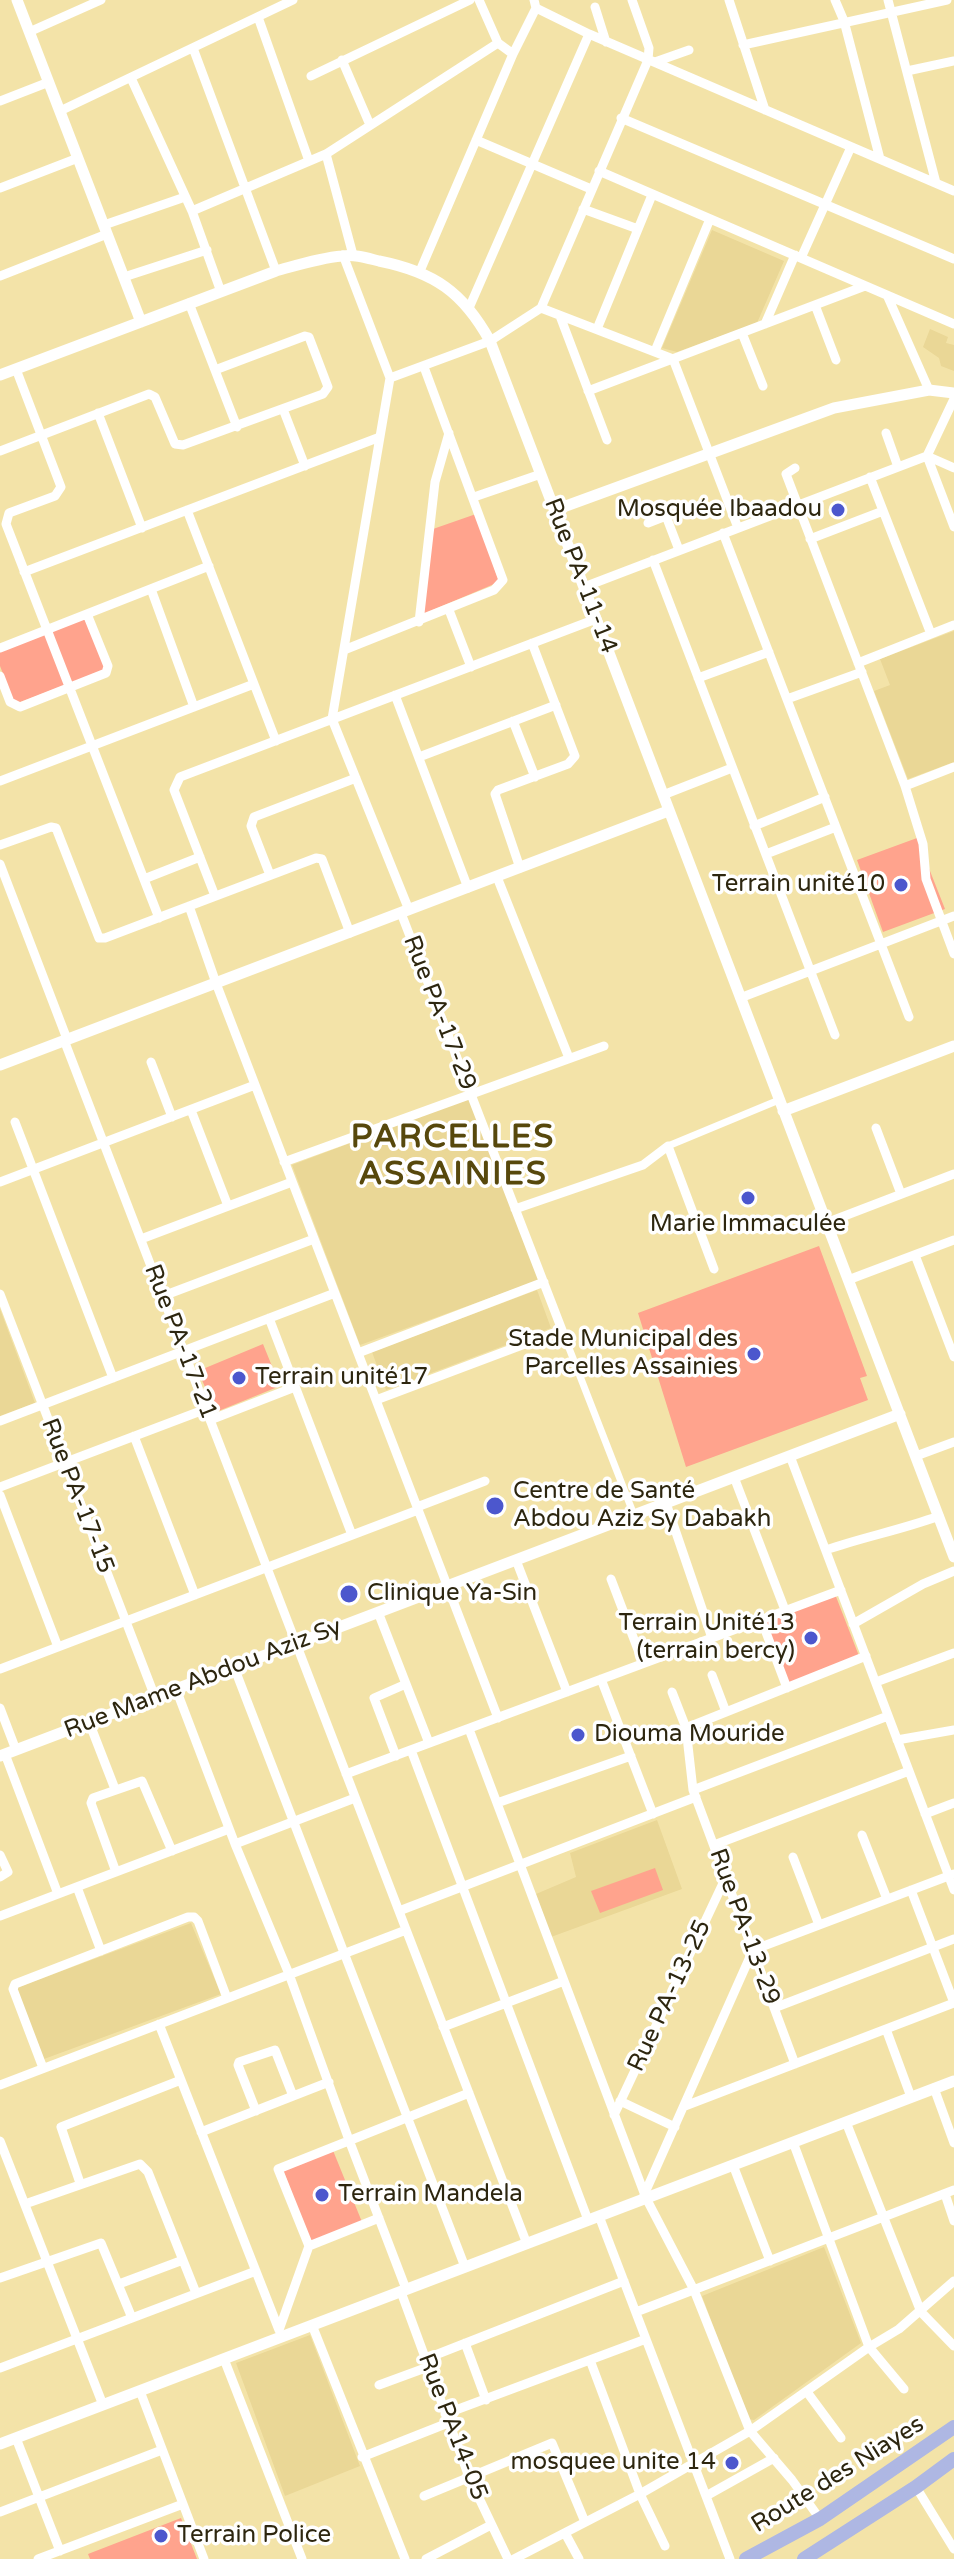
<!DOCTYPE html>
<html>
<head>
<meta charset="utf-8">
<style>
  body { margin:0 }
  canvas { display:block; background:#f3e3a8 }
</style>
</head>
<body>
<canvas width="954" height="2559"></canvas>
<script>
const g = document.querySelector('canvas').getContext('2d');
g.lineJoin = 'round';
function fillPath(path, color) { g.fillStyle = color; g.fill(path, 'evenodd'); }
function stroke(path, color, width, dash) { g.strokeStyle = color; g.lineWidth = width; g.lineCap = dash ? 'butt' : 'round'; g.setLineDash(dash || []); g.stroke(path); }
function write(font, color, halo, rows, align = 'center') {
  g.font = font + ' "Varela Round",sans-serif'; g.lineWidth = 7; g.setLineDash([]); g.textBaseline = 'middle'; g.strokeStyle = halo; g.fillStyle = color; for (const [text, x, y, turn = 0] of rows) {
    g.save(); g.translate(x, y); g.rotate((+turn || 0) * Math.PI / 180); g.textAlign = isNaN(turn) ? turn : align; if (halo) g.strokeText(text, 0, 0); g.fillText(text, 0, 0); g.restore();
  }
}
const built = new Path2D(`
  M712 230 784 261 757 323 677 352 662 348Z
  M930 329 948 337 946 343 954 345V371L941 366 939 358 923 347Z
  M954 631V762L908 779 874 691 890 685 880 659Z
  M470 1098 539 1280 360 1345 292 1165Z
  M537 1290 551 1328 386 1390 372 1352Z
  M0 1309 35 1403 0 1416Z
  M657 1820 682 1889 551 1937 536 1894 576 1877 570 1853Z
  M191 1923 221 1994 44 2059 16 1988Z
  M824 2247 861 2343 754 2420 748 2419 702 2296Z
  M310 2335 360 2466 285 2496 236 2363Z`);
const green = new Path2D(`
  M476 514 499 582 423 614 433 529Z
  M91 616 110 668 15 704 0 666V651Z
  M917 838 945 909 883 932 857 860Z
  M819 1246 867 1376 860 1378 868 1400 686 1467 638 1313Z
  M263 1344 280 1386 216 1412 198 1371Z
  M835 1594 859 1656 788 1683 764 1621Z
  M655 1868 663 1890 600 1913 591 1891Z
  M332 2148 362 2222 311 2243 282 2167Z
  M181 2518 197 2559H90L88 2554Z`);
const pedestrian = new Path2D(`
  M668 1146 779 1100
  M562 1330 634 1515`);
const minor = new Path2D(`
  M479 0 498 43
  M729 0 765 110
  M835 0 844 21 880 159
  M888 0 936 183
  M595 7 606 42
  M536 8 589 34 954 191
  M258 17 309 161
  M29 32 101 0
  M743 45 947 0
  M193 48 276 271
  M342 60 370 125
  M655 62 689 50
  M907 71 954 61
  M311 76 470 0
  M131 78 192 211 221 292
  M0 101 49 82
  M60 111 293 0
  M621 118 954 259
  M476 140 591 189
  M326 154 353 255
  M599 171 954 324
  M0 188 78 158
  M583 209 638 229
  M192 211 326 154 498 43 513 54
  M104 225 185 197
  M343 255 390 378 332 719 409 910
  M801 258 851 147
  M420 271 513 54 536 8 534 0
  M0 276 107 234
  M124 277 207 250
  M887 295 929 390
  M189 303 237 427
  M815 305 836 360
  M469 308 589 34
  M541 308 673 359 738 528
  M560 316 607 440
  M765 324 795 255
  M597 329 652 195
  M742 333 763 386
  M655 351 710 219
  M16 369 61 487 55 496 9 513 6 524 159 918
  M390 378 490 341 541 308 648 60 649 48 632 0
  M588 391 865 286
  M283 409 305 466
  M98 413 142 528
  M886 433 898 467
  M0 451 149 394 155 397 175 444 183 445 323 394 328 387 309 337 305 336 215 370
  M927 456 954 527
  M927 456 954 468
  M795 468 786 474 905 786 923 844 926 879 954 954
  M870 477 931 634
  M474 497 541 474
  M187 510 276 741
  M648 523 666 516 679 550
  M723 533 909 1017
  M810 539 883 511
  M653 560 835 1035
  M24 572 380 437
  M584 587 927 456 954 399
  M151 589 194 707
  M449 610 471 667
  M419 622 435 482 449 433
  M0 648 209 566
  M344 650 494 590 503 580 424 367
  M858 663 954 625
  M0 676 10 702 20 707 106 673 108 666 87 614
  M698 678 769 652
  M395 695 468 888
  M787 699 862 672
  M513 721 535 777
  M419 757 556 705
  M0 781 254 684
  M905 786 954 767
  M663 795 732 768
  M754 826 825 797
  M0 845 51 827 56 828 99 938H105L316 858 322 859 350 933
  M766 854 836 827
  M0 864 67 1039
  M520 868 495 794 498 790 568 764 575 756 532 643
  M270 875 251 826 254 817 356 778
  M497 877 569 1058
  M144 879 200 857
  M215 896 174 790 180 777 596 619
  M189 906 216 983 498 1718
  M740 998 954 916
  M64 1040 527 2244
  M151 1062 172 1117
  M191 1110 228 1206
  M15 1122 113 1378
  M876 1128 901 1194
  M284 1162 604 1046
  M0 1182 255 1085
  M515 1209 643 1165 668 1146 714 1269
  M826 1223 954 1174
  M141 1239 292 1182
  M915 1255 954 1357
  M848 1280 954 1240
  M0 1294 155 1697
  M163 1296 314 1239
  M269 1318 352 1535
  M358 1353 544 1282
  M376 1400 562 1330 401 913
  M210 1420 295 1387
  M0 1421 335 1293
  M134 1436 195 1595
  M790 1456 954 1890
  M916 1456 954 1442
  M734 1477 785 1610
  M0 1487 206 1409
  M0 1495 58 1647
  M666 1503 712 1638
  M417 1507 485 1481
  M826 1550C863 1537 901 1530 939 1516
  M516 1560 567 1692
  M611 1579 643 1663
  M378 1612 429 1743
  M761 1619 787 1688
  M853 1624 923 1584 954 1571
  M234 1667 465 2267
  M0 1669 418 1510
  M712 1675 726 1712
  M601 1679 653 1814
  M876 1682 954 1653
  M176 1689 235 1844 289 1974 349 2140 406 2289
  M672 1692 686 1728 693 1790 795 2064
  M0 1708 16 1750
  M89 1722 115 1789
  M686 1728 866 1656
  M469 1729 646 2198 694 2290 750 2431 792 2480 820 2519
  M897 1740 954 1730
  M411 1750 588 2220
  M5 1754 58 1894
  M396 1756 374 1698 406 1684
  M346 1774 841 1590
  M693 1790 888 1716
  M497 1803 631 1756
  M925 1814 954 1803
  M862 1835 887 1899
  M235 1844 355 1798
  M714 1845 909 1771
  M0 1855 8 1872 0 1877
  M793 1857 819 1925
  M116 1872 91 1803 93 1798 142 1781 172 1851
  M77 1887 101 1951
  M399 1911 696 1797
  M0 1916 229 1829
  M774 2008 954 1939
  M159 2024 279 2330
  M443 2027 564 1981
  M886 2029 911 2097
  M43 2068 13 1989 15 1984 188 1917H194L198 1921 227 1998
  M0 2085 406 1930
  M934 2088 954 2143
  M620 2101 675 2127
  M685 2106 954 2003 911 1890
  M256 2111 238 2065 239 2062 275 2050 293 2096
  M614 2115 726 1877
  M846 2122 921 2312 954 2346
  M201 2132 329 2082
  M0 2141 103 2405
  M793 2142 869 2347 904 2389
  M733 2165 770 2261
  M80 2183 61 2127 181 2080
  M945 2194 954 2221
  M644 2195 753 1950 954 1874
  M25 2204 140 2164 148 2172 196 2293
  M599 2216 730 2559
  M309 2246 379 2218
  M0 2278 101 2243 132 2318
  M119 2284 183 2260
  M401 2292 469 2477 508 2559
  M636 2312 954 2190
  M312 2325 405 2559
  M279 2330 309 2246 278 2169 469 2093
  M465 2343 486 2400
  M224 2359 302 2559
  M425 2359 624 2281
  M590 2360 640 2494 665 2546
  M0 2368 256 2271
  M379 2385 428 2367
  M140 2391 204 2559
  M807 2392 841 2438
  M445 2414 646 2339
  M16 2438 60 2551
  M362 2457 448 2423
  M916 2487 954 2549
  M424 2496 552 2443 585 2522
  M706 2496 774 2458
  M0 2512 162 2450
  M565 2533 579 2559
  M38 2559 183 2504
  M426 2559 491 2525
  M514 2559 640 2494 750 2431 869 2347 899 2329 954 2281`);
const tertiary = new Path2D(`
  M17 0 141 322
  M0 375 276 271C298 265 319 258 342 256 355 254 367 258 379 261 434 272 463 292 490 341L954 1557
  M555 510 834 408 929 390 954 393
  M0 1065 668 811
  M783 1111 954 1046
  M0 1756 900 1414
  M0 2444 954 2081`);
const primary = new Path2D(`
  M746 2559 820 2519 954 2427
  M804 2559 916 2487 954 2459`);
const markers = [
  [838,510,8,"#4c57cd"],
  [901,885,8,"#4c57cd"],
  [748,1198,8,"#4c57cd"],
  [754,1354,8,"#4c57cd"],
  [239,1378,8,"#4c57cd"],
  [495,1506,10,"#4c57cd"],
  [349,1594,10,"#4c57cd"],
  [811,1638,8,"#4c57cd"],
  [578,1735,8,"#4c57cd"],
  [322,2195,8,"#4c57cd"],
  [732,2463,8,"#4c57cd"],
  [161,2536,8,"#4c57cd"]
];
const poiNames = [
  ["Mosquée Ibaadou",822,510,"right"],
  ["Terrain unité10",885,885,"right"],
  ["Marie Immaculée",748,1225,"center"],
  ["Stade Municipal des",738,1340,"right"],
  ["Parcelles Assainies",738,1368,"right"],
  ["Terrain unité17",255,1378],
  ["Centre de Santé",513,1492],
  ["Abdou Aziz Sy Dabakh",513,1520],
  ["Clinique Ya-Sin",367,1594],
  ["Terrain Unité13",795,1624,"right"],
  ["(terrain bercy)",795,1652,"right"],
  ["Diouma Mouride",594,1735],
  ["Terrain Mandela",338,2195],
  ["mosquee unite 14",716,2463,"right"],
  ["Terrain Police",177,2536]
];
const streetNames = [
  ["Rue PA-11-14",580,576,69],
  ["Rue PA-17-29",439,1013,69],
  ["Rue PA-17-21",180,1342,69],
  ["Rue PA-17-15",77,1496,69],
  ["Rue Mame Abdou Aziz Sy",203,1679,-21],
  ["Rue PA-13-29",744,1927,70],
  ["Rue PA-13-25",670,1996,-65],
  ["Rue PA14-05",452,2427,69],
  ["Route des Niayes",838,2475,-32]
];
const districtNames = [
  ["PARCELLES",453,1139],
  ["ASSAINIES",453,1176]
];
fillPath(built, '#ead796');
fillPath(green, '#ffa38d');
stroke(pedestrian, '#fff', 7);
stroke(minor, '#fff', 9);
stroke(tertiary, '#fff', 11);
stroke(primary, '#aeb7e3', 14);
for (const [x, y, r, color] of markers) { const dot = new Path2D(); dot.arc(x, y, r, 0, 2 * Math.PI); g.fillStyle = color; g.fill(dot); stroke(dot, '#fff', 3); }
write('24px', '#2d260f', '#fff', poiNames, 'left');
write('24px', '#2d260f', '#fff', streetNames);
g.letterSpacing = '2px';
write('bold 32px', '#57480c', '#fff', districtNames);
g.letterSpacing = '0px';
</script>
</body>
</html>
